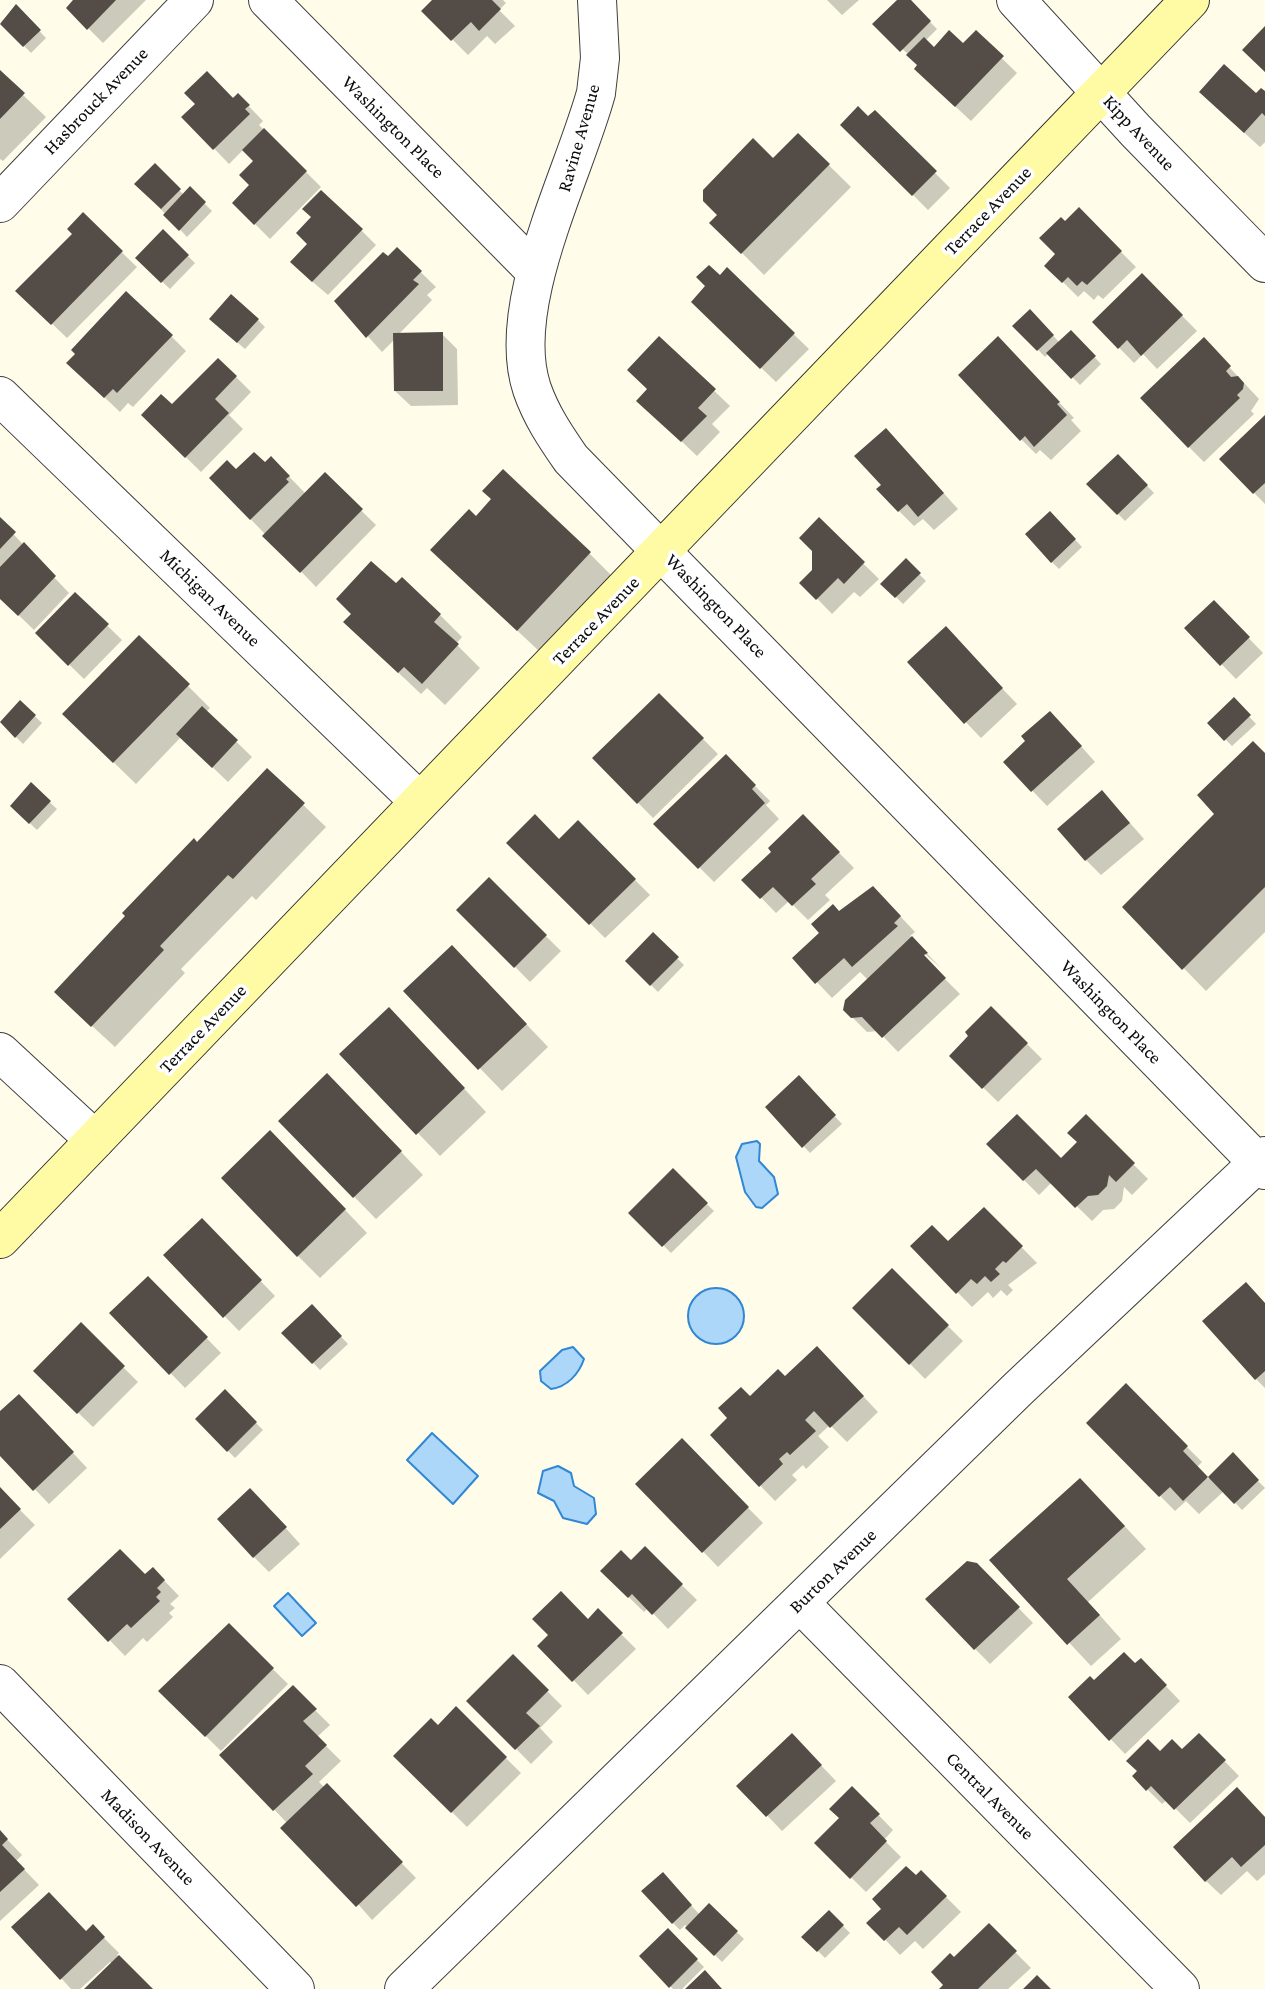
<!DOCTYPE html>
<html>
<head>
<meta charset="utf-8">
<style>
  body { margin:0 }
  canvas { display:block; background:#fffce9 }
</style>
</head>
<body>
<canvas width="1265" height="1989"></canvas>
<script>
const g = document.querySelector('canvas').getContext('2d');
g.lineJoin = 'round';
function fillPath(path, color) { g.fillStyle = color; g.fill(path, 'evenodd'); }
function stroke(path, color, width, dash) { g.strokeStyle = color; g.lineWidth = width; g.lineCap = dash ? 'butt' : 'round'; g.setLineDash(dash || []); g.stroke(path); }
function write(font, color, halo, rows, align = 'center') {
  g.font = font + ' "Crimson Pro",serif'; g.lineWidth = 7; g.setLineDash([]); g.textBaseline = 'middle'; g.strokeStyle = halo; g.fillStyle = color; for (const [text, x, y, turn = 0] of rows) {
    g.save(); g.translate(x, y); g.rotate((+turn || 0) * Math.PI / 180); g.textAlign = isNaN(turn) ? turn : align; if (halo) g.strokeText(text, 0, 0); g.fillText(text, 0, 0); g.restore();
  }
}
const water = new Path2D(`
  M757 1141 760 1144 759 1161 774 1177 778 1194 762 1208 756 1207 745 1192 736 1157 742 1144Z
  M688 1316a28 28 0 1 1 56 0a28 28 0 1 1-56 0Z
  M573 1347 584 1359C579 1374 567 1387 551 1389L541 1381 540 1371 562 1350Z
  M432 1433 478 1476 453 1504 407 1460Z
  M558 1466 571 1473 574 1486 594 1498 596 1514 587 1524 563 1518 554 1501 538 1493 543 1471Z
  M288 1593 316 1623 302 1636 274 1606Z`);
const shadow = new Path2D(`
  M74 0H146L103 43 68 8Z
  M436 0H503L506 3 499 10 515 26 495 44 487 36 468 55 424 11Z
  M827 0H859L842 15Z
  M899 0H908L937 29 925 41 934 49 963 46 976 33 1017 73 971 121 931 84 920 65 875 24Z
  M16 7 46 38 31 53 1 22Z
  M0 73 46 117 3 161 0 159Z
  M1265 93V142L1260 147 1216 107Z
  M238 95 263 121 259 125 321 187 270 239 234 203 251 186 256 161 244 149 229 164 184 117Z
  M875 113 950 188 928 210 843 125 868 119Z
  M798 135 851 187 764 275 712 223Z
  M155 165 184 195 190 189 212 211 187 237 137 184Z
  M1079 210 1136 267 1103 299 1098 295 1094 300 1084 291 1078 297 1047 266 1058 254 1065 223Z
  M83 215 137 267 67 338 18 291 74 234Z
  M361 230 376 245 328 295 307 277Z
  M163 232 195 263 170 289 137 258Z
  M397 249 436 287 427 295 432 300 399 334H442L457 349 458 405 411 406 395 391V339L382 352 337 302Z
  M727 270 809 349 776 382 708 317 720 277Z
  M1142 275 1197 331 1157 369 1143 354 1134 363 1094 322Z
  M1030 311 1060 343 1071 332 1101 364 1080 385 1049 353 1045 357 1015 326Z
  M258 320 265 327 245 349 218 326Z
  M171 336 186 351 133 407 128 403 120 412 83 377Z
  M659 338 730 406 712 424 720 432 697 456 654 415 649 389Z
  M1204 340 1259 399 1251 411 1254 414 1204 462 1189 447Z
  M1013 354 1074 418 1071 420 1081 431 1051 460 1040 450 1036 454 1021 439Z
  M219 360 251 392 229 415 243 429 201 472 143 415 172 407Z
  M1265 417V504L1221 459Z
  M900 445 958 509 934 530 923 519 914 526 899 511Z
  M1118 456 1154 493 1125 521 1089 484Z
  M271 458 306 494 325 475 376 525 316 587 211 478 265 464Z
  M1050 513 1082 547 1059 569 1052 562Z
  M476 518 589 553 612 576 540 652 455 572Z
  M0 520 69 593 34 630 0 597Z
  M819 520 879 579 860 597 854 592 832 614 802 583 814 571Z
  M906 561 926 581 903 604 883 584Z
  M396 586 440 615 462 637 456 644 480 668 445 705 427 688 421 694 368 644Z
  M75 594 122 640 84 679 37 633Z
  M1214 602 1263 653 1236 679 1186 628Z
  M139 637 210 708 206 712 252 757 228 782 181 737 136 784 64 714Z
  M960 644 1017 704 981 738 909 663Z
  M659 695 718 754 653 818 595 759Z
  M1234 700 1256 724 1232 746 1209 723Z
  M20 702 42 723 23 744 2 723Z
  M1065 728 1095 762 1047 806 1005 762Z
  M1265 755V932L1206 991 1124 907 1217 814Z
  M726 757 770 801 766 805 779 819 714 882 656 824Z
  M267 770 326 827 256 900 252 896 181 969 185 973 115 1047 79 1014 197 844Z
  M31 785 57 809 37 830 12 806Z
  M1116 807 1144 839 1101 875 1086 860Z
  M803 816 854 868 825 895 830 900 808 920 789 901 776 913 744 880 774 852Z
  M578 823 650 895 605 938 509 843 559 841Z
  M489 880 561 951 530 982 459 910Z
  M888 903 915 932 910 936 941 968 925 954H920L960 994 898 1052 878 1031 867 1032 845 1010 868 980 860 972 832 998 794 958 839 913Z
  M653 935 684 965 658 992 627 961Z
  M474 969 548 1047 502 1091 405 991Z
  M991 1008 1042 1059 998 1102 951 1056Z
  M411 1032 486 1112 440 1156 342 1054Z
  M799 1078 842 1124 810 1153 767 1107Z
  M350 1098 423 1175 376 1219 280 1121Z
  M1086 1117 1148 1179 1132 1195 1124 1187 1122 1201 1114 1209 1103 1210 1092 1221 1052 1182 1039 1195 988 1144 1061 1161 1079 1142Z
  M293 1155 367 1233 320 1278 298 1256Z
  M673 1171 714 1211 671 1253 631 1213Z
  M984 1209 1037 1263 1008 1285 1013 1290 1007 1296 1001 1290 993 1298 988 1292 972 1307 912 1246 948 1243Z
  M202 1220 275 1296 239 1331 165 1255Z
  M892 1271 963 1341 925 1379 855 1308Z
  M148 1278 221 1353 185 1388 112 1313Z
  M1265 1304V1388L1256 1379Z
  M312 1306 348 1344 320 1370 284 1333Z
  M81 1325 138 1382 93 1427 35 1371Z
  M832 1363 878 1412 847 1442 830 1425 818 1436 829 1447 806 1469 803 1465 792 1475 797 1480 775 1501 712 1435 750 1398 785 1378Z
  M1126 1386 1202 1462 1197 1467 1208 1479 1232 1455 1265 1488 1242 1510 1224 1491 1199 1514 1186 1501 1175 1511 1088 1423Z
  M225 1392 263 1430 235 1458 197 1419Z
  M34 1411 87 1468 49 1504 0 1453V1414Z
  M682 1441 763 1523 718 1567 638 1484Z
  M0 1490 35 1525 0 1559Z
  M1102 1502 1146 1549 1088 1602 1121 1639 1091 1666 992 1560Z
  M265 1505 300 1544 269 1572 254 1557Z
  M645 1549 697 1600 668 1629 648 1608 644 1612 602 1571 631 1563Z
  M976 1564 1033 1623 990 1664 927 1600Z
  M153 1569 179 1596 170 1604 175 1608 169 1613 173 1617 147 1642 143 1638 125 1656 70 1599 145 1576Z
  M598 1611 636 1649 588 1695 540 1646 588 1621Z
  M229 1626 288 1684 221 1751 160 1691Z
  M513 1657 562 1706 540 1728 553 1742 531 1764 469 1701Z
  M1141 1660 1180 1701 1125 1754 1070 1697Z
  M293 1688 330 1725 317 1737 341 1761 319 1782 325 1788 327 1786 416 1878 372 1920 288 1824 222 1755Z
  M456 1709 521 1773 467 1827 396 1756 438 1727Z
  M792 1735 836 1781 782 1831 739 1786Z
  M1199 1735 1239 1776 1190 1823 1167 1800 1162 1804 1134 1776 1160 1753 1182 1752Z
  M852 1788 893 1830 884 1840 901 1857 866 1892 816 1843 841 1818Z
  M1265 1819V1874L1257 1881 1247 1871 1221 1895 1206 1881Z
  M0 1832 22 1855 16 1861 39 1885 0 1921Z
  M921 1872 961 1912 923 1949 915 1941 900 1955 869 1923Z
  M662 1874 700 1915 709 1905 744 1939 722 1962 685 1925 680 1930 673 1923Z
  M829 1912 850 1933 825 1958 804 1937Z
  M989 1926 1031 1968 1008 1989H941L954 1960Z
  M93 1927 119 1953 117 1955 150 1989H88L112 1964 110 1962 80 1989H71L61 1978 86 1933Z
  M668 1931 704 1967 682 1989H673L641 1956Z`);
const building = new Path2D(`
  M73 0H116L87 30 66 8Z
  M432 0H492L501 9 479 31 471 22 451 41 421 11Z
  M897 0H911L931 21 900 52 872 24Z
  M16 4 41 30 23 47 0 24Z
  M1265 26V72L1242 50Z
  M949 30 963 43 976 30 1004 56 955 107 914 69 917 65 906 55 924 37 934 47Z
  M1224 64 1256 93 1261 88 1265 91V116L1262 113 1244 133 1199 92Z
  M0 70 25 93 0 119Z
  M207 71 233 98 238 93 250 105 245 109 250 114 213 150 181 117 195 104 184 93Z
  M858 106 868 116 875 110 937 171 912 196 840 125Z
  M264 128 307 171 254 225 232 203 249 185 239 175 253 161 242 150Z
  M798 133 830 164 741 254 709 223 717 215 703 201V190L753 138 773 158Z
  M155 163 181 189 161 209 134 184Z
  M190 186 206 202 179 231 163 215Z
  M321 190 363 229 312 282 290 262 307 244 296 233 311 217 302 209Z
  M1079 207 1122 251 1087 285 1082 281 1077 286 1068 277 1062 283 1044 266 1055 254 1039 238 1061 217 1065 221Z
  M83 212 123 251 51 325 15 291 72 234 67 229Z
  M163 229 189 255 161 283 135 258Z
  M397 247 422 271 413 280 419 284 366 338 334 301 383 252 388 256Z
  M709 265 720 275 727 267 795 333 760 369 691 302 705 286 696 277Z
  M1142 273 1183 315 1141 356 1127 340 1118 349 1092 322Z
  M126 291 173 335 117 393 113 389 104 398 66 363 75 354 71 350Z
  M231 294 259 319 237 343 209 319Z
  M1030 309 1054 335 1037 351 1012 326Z
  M1071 330 1096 356 1071 379 1046 353Z
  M443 332V391H394L393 333Z
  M659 336 716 389 698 408 707 416 681 442 636 401 647 389 627 370Z
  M998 336 1060 402 1057 404 1067 415 1034 447 1025 436 1020 441 958 375Z
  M1204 337 1231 366 1226 371 1231 377 1238 376 1244 383 1243 389 1237 395 1240 398 1188 448 1140 398Z
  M218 358 237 376 215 399 229 413 185 458 141 415 161 394 172 404Z
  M1265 415V483L1253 494 1219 459Z
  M886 428 944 493 918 517 907 504 898 512 876 489 881 485 854 456Z
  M254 452 265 462 271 456 290 476 286 479 289 482 250 520 209 478 227 460 236 469Z
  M1118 454 1148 485 1117 515 1086 484Z
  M503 469 591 552 517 631 430 550 469 509 476 516 491 499 482 491Z
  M325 472 363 509 300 573 262 536Z
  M1050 511 1076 539 1051 563 1025 534Z
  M0 517 16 532 0 549Z
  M819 517 865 562 844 584 838 578 816 600 799 583 812 570V551L799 538Z
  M24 542 56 576 18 616 0 599V567Z
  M906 558 921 573 895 598 880 584Z
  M371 561 396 583 402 577 441 614 434 622 459 644 422 684 404 667 398 673 343 622 351 614 336 599Z
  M75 592 109 624 68 666 35 633Z
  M1214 600 1250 637 1220 666 1184 628Z
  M946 626 1003 688 964 724 907 662Z
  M139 635 190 684 113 763 62 714Z
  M659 693 704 738 637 804 592 758Z
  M1234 697 1251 715 1224 741 1207 723Z
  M20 700 36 715 15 738 0 722Z
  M202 706 238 740 212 768 176 734Z
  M1050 711 1082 746 1031 792 1003 762 1025 741 1021 736Z
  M1253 741 1265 753V887L1182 970 1122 907 1214 814 1197 795Z
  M726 754 756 785 752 789 765 803 698 869 653 824Z
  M267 768 305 803 233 879 228 875 160 946 164 950 91 1027 54 992 125 916 122 913 194 838 197 842Z
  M31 782 51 801 29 824 10 806Z
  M1102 790 1130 823 1085 861 1057 829Z
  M535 814 559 839 578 820 636 879 589 925 506 843Z
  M803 814 840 852 811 879 816 884 792 906 773 887 760 899 741 880 771 852 768 848Z
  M489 877 547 935 514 968 456 910Z
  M873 886 901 916 894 923 898 926 852 967 844 958 815 984 792 958 819 933 811 924 833 904 839 911Z
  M653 932 679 957 650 986 625 961Z
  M912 936 928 953 924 955 946 978 882 1038 862 1017 851 1018 843 1010 845 1000Z
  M452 945 527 1024 478 1070 403 991Z
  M991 1006 1028 1043 982 1089 949 1056 968 1036 965 1032Z
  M389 1007 465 1088 416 1135 339 1054Z
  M327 1073 402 1151 353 1198 278 1121Z
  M799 1075 836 1115 802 1148 765 1107Z
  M1017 1114 1061 1158 1077 1142 1067 1133 1086 1114 1135 1163 1116 1182 1109 1175 1107 1186 1098 1195 1088 1196 1075 1208 1036 1169 1023 1181 986 1144Z
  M270 1130 346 1209 297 1257 221 1178Z
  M673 1168 708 1203 662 1247 628 1213Z
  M984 1207 1023 1246 1006 1263 1003 1261 995 1269 1000 1274 991 1282 985 1276 977 1284 971 1279 956 1294 910 1246 932 1225 948 1241Z
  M202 1218 262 1280 223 1318 163 1255Z
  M892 1268 949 1325 909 1365 852 1308Z
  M148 1276 208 1337 169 1375 109 1313Z
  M1246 1282 1265 1303V1371L1255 1380 1202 1321Z
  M312 1304 342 1336 312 1364 281 1333Z
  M81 1322 125 1366 77 1414 33 1371Z
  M817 1346 864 1396 830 1428 814 1411 805 1420 816 1431 790 1455 787 1452 779 1459 783 1464 759 1487 710 1435 727 1418 718 1408 741 1387 750 1396 778 1369 785 1376Z
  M1126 1383 1188 1446 1183 1451 1208 1477 1233 1452 1259 1480 1234 1504 1208 1477 1183 1501 1170 1487 1159 1497 1086 1423Z
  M225 1389 257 1422 227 1452 195 1419Z
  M19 1394 74 1452 33 1491 0 1456V1411Z
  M682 1438 749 1507 702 1553 635 1484Z
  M1080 1478 1125 1526 1067 1579 1100 1615 1067 1645 989 1560Z
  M0 1487 21 1509 0 1529Z
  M250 1488 287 1527 253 1558 217 1519Z
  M645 1546 683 1584 652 1615 632 1594 628 1598 600 1571 621 1550 631 1560Z
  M120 1549 145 1574 153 1567 165 1580 157 1588 161 1592 156 1597 160 1601 131 1628 127 1624 108 1642 67 1599Z
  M967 1561 977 1563 1020 1607 974 1650 925 1599Z
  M561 1591 588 1619 598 1608 623 1633 572 1682 537 1646 548 1635 532 1619Z
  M229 1623 274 1668 205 1737 158 1691Z
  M1124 1652 1135 1663 1141 1658 1167 1685 1109 1741 1068 1697 1090 1676 1094 1680Z
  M513 1654 549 1690 526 1713 540 1726 515 1750 466 1701Z
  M293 1685 317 1709 303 1721 327 1745 305 1766 313 1774 273 1811 219 1755Z
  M456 1706 507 1757 451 1813 393 1756 431 1718 438 1725Z
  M792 1733 822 1765 766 1817 736 1786Z
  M1199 1733 1226 1760 1174 1810 1151 1786 1146 1791 1132 1776 1137 1771 1126 1761 1148 1739 1160 1751 1172 1739 1182 1749Z
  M327 1783 403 1862 356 1907 280 1828Z
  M852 1786 880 1814 870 1823 887 1841 850 1879 814 1843 839 1818 829 1809Z
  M1237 1787 1265 1817V1845L1241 1867 1232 1857 1205 1882 1173 1847Z
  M0 1830 8 1839 2 1845 25 1869 0 1892Z
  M906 1866 916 1875 921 1870 947 1896 907 1935 899 1927 884 1941 866 1923 881 1909 872 1899Z
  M663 1872 692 1905 672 1924 641 1891Z
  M49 1892 86 1931 93 1924 105 1937 60 1980 11 1927Z
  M709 1903 738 1931 714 1956 685 1928Z
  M829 1910 844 1925 817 1952 801 1937Z
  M989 1923 1017 1951 978 1989H939L943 1985 931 1972 950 1953 954 1957Z
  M668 1928 698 1959 669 1988 639 1956Z
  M119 1955 153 1989H84Z
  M705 1970 722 1989H685Z
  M1037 1975 1051 1989H1023Z`);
const street = new Path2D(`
  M268 0 536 272
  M597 0 600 58 596 93C573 177 504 306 532 389 541 415 555 436 571 459L1265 1170
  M1016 0 1136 131 1265 263
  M0 203 194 0
  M0 396 419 801
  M0 1052 95 1140
  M800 1603 1180 1989
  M0 1684 295 1989
  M404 1989 1018 1389 1265 1156`);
const secondary = new Path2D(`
  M0 1239 1190 0`);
const streetNames = [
  ["Hasbrouck Avenue",96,101,-46],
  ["Washington Place",393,127,45],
  ["Kipp Avenue",1139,133,47],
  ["Ravine Avenue",579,138,-74],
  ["Terrace Avenue",988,211,-46],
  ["Michigan Avenue",210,598,44],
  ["Washington Place",716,606,46],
  ["Terrace Avenue",596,621,-46],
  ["Washington Place",1111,1012,46],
  ["Terrace Avenue",203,1029,-46],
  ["Burton Avenue",833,1571,-44],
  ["Central Avenue",990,1796,45],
  ["Madison Avenue",148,1837,46]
];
fillPath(water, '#acd7f9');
stroke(water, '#3087d3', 2);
fillPath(shadow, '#0003');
fillPath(building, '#544d47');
stroke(street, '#3e3e3e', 40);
stroke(secondary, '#2d2d2d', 40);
stroke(street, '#fff', 38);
stroke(secondary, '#fffba4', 38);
write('19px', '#0b0b0b', '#fff', streetNames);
</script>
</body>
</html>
